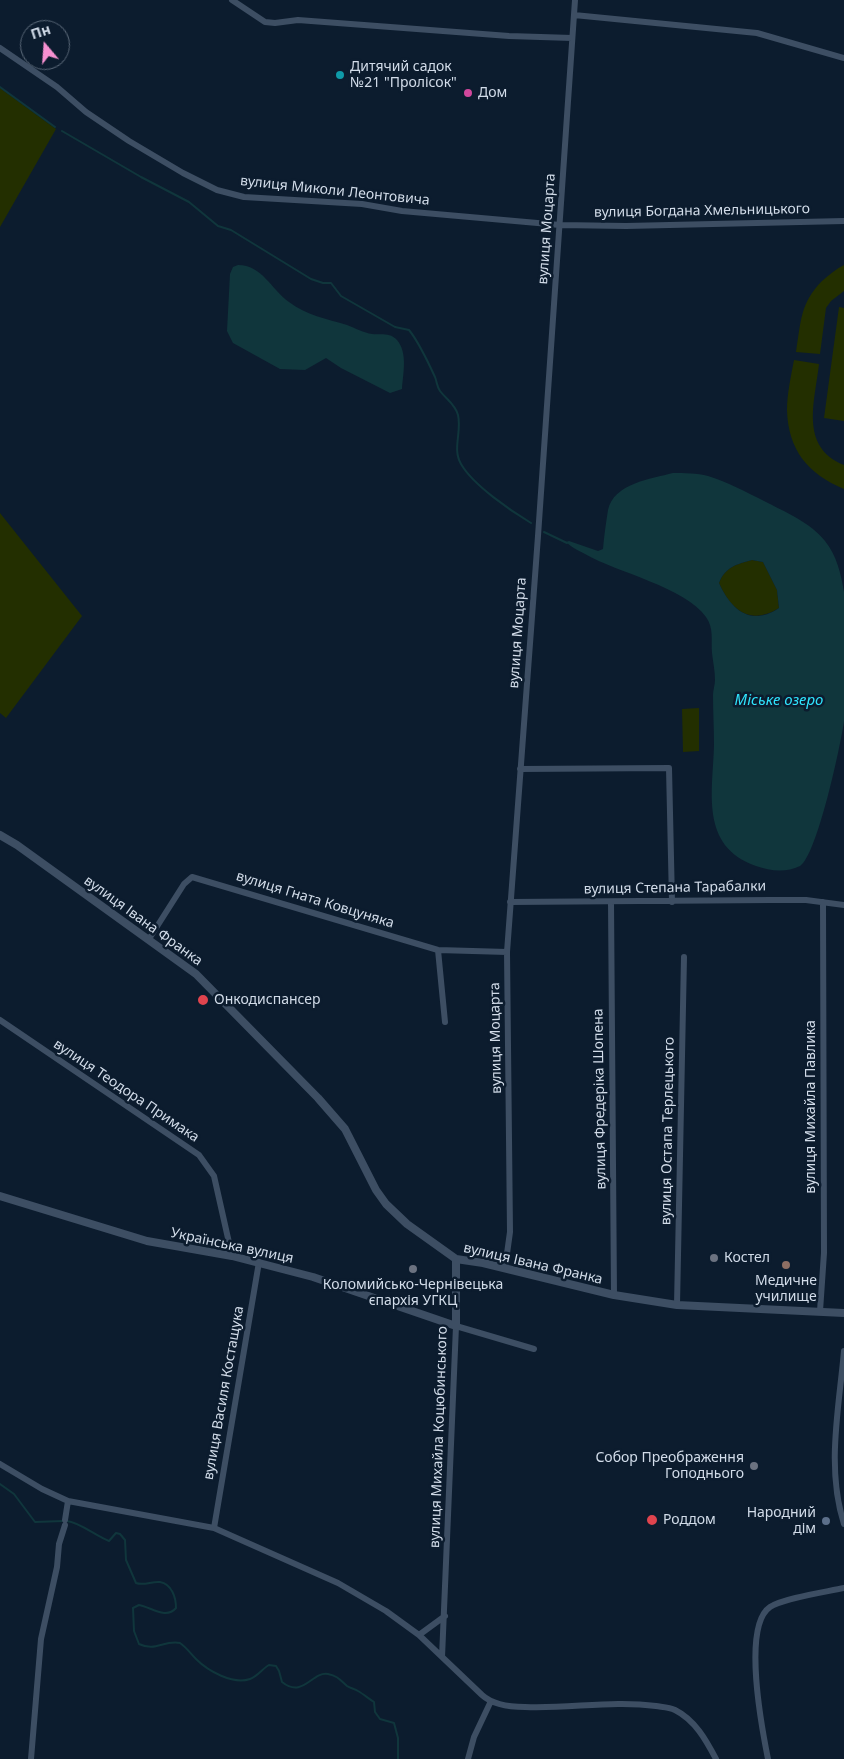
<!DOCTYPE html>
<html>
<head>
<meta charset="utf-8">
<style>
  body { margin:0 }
  #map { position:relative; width:844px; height:1759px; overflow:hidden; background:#0c1c2e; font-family:"Noto Sans",sans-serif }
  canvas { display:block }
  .north { position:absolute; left:20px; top:20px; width:50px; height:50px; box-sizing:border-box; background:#0c1c2e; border:1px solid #5b6979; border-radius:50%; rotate:342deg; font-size:14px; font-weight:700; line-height:20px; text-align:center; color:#d2dce9 }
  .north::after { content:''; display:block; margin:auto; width:18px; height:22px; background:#f690d0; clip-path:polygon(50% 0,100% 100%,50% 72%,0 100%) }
</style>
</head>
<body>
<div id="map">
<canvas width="844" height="1759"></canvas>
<div class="north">Пн</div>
</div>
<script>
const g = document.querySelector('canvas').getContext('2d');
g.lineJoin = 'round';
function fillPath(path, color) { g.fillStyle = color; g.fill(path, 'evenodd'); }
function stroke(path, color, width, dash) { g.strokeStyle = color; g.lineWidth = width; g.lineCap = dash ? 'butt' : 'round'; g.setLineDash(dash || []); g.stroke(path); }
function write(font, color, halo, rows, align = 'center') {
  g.font = font + ' "Noto Sans",sans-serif'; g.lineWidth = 5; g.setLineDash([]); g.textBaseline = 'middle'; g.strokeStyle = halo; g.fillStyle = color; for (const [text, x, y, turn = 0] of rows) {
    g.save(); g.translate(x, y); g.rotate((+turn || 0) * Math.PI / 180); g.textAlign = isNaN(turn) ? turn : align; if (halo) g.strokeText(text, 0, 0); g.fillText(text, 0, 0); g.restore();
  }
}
const green = new Path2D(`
  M0 88 56 129 0 227Z
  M844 265V291L831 301 826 308 820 354 796 352C801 322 800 303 822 281 829 275 836 269 844 265Z
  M839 307 844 308V421L824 418Z
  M794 360 819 364C815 401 799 447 844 465V489C808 474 788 450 787 410 787 394 791 376 794 360Z
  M0 513 82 616 6 718 0 713Z
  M752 560 763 562 777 590 779 608C750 626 731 610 719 583 725 567 737 564 752 560Z
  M699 708V751L683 752 682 709Z`);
const water = new Path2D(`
  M238 265C262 265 271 289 289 302 306 315 327 319 347 325 355 328 364 333 372 334 381 335 390 332 397 340 408 353 403 374 402 389L390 393 341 368 326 358 305 370 280 369 233 343 227 331 230 274 233 267Z
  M673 473C684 473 697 473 708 476 728 482 746 492 764 501 785 512 810 522 825 541 837 556 841 574 844 592 844 621 844 650 844 679 844 693 844 708 844 721 841 744 817 856 800 866 786 873 770 871 756 866 699 846 713 791 714 745 714 728 713 711 713 695 713 690 715 685 715 680 715 671 713 662 712 653 711 640 714 628 706 617 685 587 618 573 585 554 579 551 571 547 566 542L569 541 598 551 603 549C604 536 606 523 608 510 614 483 651 479 673 473ZM752 560 763 562 777 590 779 608C751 627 731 610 719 583 725 567 737 564 752 560Z`);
const stream = new Path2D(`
  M0 87 55 127
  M62 131 141 177 189 202 218 226 231 230 311 279 323 283H331L341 296 395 327 409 330C418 341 429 364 435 377 437 382 437 387 440 391 447 400 455 404 458 415 462 432 452 449 461 464 473 485 511 511 531 523
  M544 532 567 543
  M0 1484 14 1494 35 1522 63 1521
  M67 1521C79 1522 96 1536 109 1541L116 1533 120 1534 125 1540 126 1560 136 1583C144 1586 152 1581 160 1582 172 1584 176 1598 176 1608 166 1620 151 1607 139 1605L133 1608 134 1631 139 1644C156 1652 163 1640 180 1643 186 1647 191 1654 196 1659 208 1671 233 1685 250 1679 258 1676 262 1669 269 1665L276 1666 279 1671 282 1682C303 1699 312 1671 328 1674 338 1676 340 1680 347 1686 350 1688 355 1689 358 1691 363 1694 368 1698 374 1702L375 1712 380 1719 394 1723 398 1738V1759`);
const minor = new Path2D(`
  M232 0 265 22 275 23 298 20 509 36 572 38
  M574 15 757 33 844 58
  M0 48 57 87 86 112 129 141 183 173 217 190 244 197 362 204 402 211 560 225 626 226 844 221
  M520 769 669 768 672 902
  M510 902 771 900H806L844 905
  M611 902 614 1295
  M149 939 184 884 192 877 438 950 507 952
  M438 950 445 1022
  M0 1020 199 1155 214 1176 232 1256
  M505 1268 510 1232 507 952 538 536 575 0
  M677 1305 684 957
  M820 1311 824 1253 823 902
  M844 1351C839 1408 826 1468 844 1524
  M0 1464 42 1489 68 1501 214 1528 338 1583 386 1611 419 1635 482 1695C493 1705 510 1707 525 1707 569 1709 612 1700 656 1706 662 1707 669 1707 675 1710 695 1720 706 1740 716 1759
  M65 1520 68 1501
  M214 1528 259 1262
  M419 1635 445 1616
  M442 1657 456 1326 534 1349
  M31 1759 41 1639 57 1567 59 1544 65 1525
  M468 1759 474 1737 491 1701
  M768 1759C762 1729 742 1626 770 1607 784 1598 826 1592 844 1588`);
const tertiary = new Path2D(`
  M0 835 17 845 196 974 318 1098 345 1129 376 1190 386 1204 407 1224 456 1259 483 1263 614 1295 677 1305 844 1313
  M0 1196 147 1241 232 1256 313 1277 456 1326V1259`);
const markers = [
  [340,75,5,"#0f9aa8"],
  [468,93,5,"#d1479c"],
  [203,1000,6,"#e0444e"],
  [714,1258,5,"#6b7280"],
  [786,1265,5,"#8d6e63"],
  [413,1269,5,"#6b7280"],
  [754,1466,5,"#6b7280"],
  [652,1520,6,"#e0444e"],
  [826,1521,5,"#5c6f8a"]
];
const poiNames = [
  ["Дитячий садок",350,67],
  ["№21 \"Пролісок\"",350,83],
  ["Дом",478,93],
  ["Онкодиспансер",214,1000],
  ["Костел",724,1258],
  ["Медичне",786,1281,"center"],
  ["училище",786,1297,"center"],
  ["Коломийсько-Чернівецька",413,1285,"center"],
  ["єпархія УГКЦ",413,1301,"center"],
  ["Собор Преображення",744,1458,"right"],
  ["Гоподнього",744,1474,"right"],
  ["Народний",816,1513,"right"],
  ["дім",816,1529,"right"],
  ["Роддом",663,1520]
];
const streetNames = [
  ["вулиця Миколи Леонтовича",335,191,6],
  ["вулиця Богдана Хмельницького",702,211,-1],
  ["вулиця Моцарта",547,229,-86],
  ["вулиця Моцарта",518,633,-86],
  ["вулиця Степана Тарабалки",675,888,-1],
  ["вулиця Гната Ковцуняка",315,900,17],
  ["вулиця Івана Франка",143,921,36],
  ["вулиця Моцарта",496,1038,-91],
  ["вулиця Теодора Примака",126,1091,34],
  ["вулиця Фредеріка Шопена",600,1099,-91],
  ["вулиця Михайла Павлика",811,1107,-90],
  ["вулиця Остапа Терлецького",668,1131,-89],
  ["Українська вулиця",232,1246,12],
  ["вулиця Івана Франка",533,1264,13],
  ["вулиця Василя Костащука",224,1393,-80],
  ["вулиця Михайла Коцюбинського",439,1437,-88]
];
const waterNames = [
  ["Міське озеро",779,701]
];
fillPath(green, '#232f00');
fillPath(water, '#10363c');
stroke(stream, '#10363c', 2);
stroke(minor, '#3d4e63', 6);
stroke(tertiary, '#3d4e63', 8);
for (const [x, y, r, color] of markers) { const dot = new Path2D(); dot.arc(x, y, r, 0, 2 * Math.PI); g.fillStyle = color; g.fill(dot); stroke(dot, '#0c1c2e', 2); }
write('14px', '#d2dce9', '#0c1c2e', poiNames, 'left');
write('14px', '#d2dce9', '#0c1c2e', streetNames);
write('italic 15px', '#2fe3fc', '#0c1c2e', waterNames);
</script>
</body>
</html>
